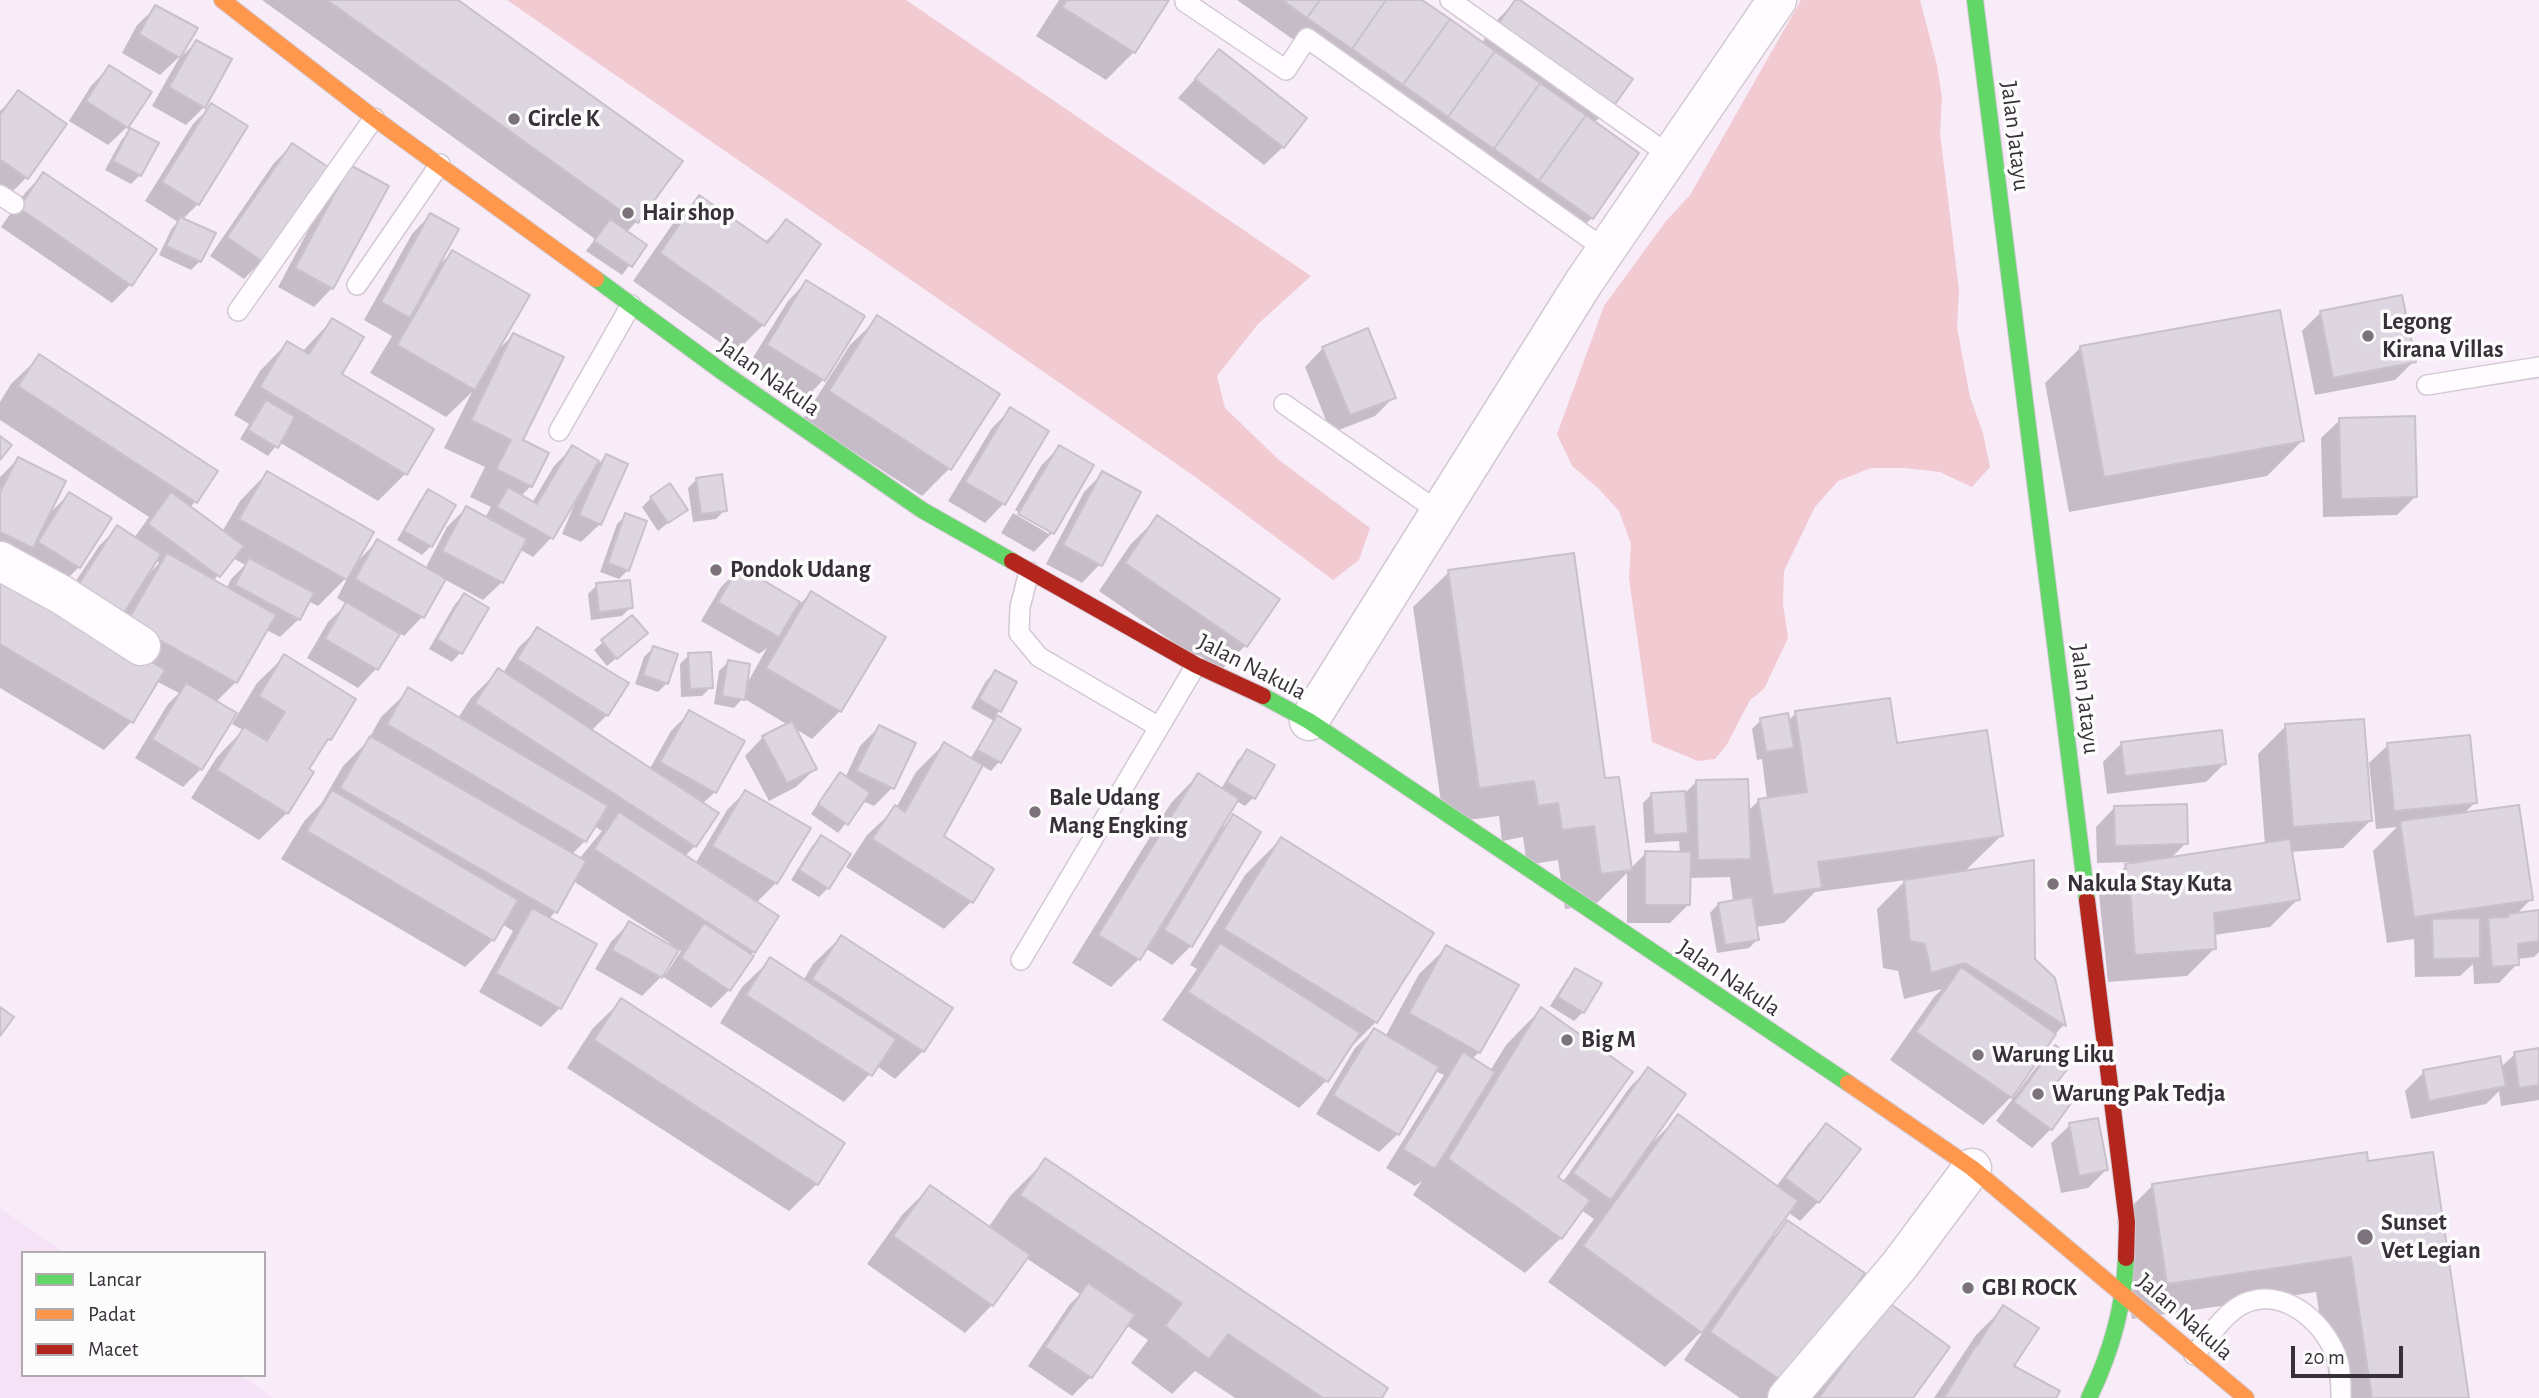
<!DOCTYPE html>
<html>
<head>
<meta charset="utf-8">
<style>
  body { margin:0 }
  #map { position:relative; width:2539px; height:1398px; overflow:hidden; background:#f8ecf9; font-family:"Alegreya Sans",sans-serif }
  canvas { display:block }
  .legend { position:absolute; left:21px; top:1251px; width:245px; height:126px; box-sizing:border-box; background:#fcfcfc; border:2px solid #aeaaae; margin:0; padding:9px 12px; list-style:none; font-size:21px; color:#383039 }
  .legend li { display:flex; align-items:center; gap:14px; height:35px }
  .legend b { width:35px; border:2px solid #aeaaae }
  .scale { position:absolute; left:2291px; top:1346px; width:112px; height:32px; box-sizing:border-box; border:4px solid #383039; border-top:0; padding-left:9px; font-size:21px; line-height:24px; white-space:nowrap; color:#383039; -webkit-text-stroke:5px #fcfcfc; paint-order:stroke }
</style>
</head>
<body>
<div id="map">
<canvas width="2539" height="1398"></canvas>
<ul class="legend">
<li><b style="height:9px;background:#63d668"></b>Lancar</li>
<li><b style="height:9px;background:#ff974d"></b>Padat</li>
<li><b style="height:9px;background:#b3261e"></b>Macet</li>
</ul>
<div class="scale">20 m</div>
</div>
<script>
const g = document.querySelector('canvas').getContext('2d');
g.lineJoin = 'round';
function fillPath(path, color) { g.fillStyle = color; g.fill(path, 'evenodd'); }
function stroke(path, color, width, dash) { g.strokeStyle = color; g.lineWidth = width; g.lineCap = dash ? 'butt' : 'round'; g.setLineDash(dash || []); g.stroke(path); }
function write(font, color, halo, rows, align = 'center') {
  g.font = font + ' "Alegreya Sans",sans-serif'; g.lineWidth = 7; g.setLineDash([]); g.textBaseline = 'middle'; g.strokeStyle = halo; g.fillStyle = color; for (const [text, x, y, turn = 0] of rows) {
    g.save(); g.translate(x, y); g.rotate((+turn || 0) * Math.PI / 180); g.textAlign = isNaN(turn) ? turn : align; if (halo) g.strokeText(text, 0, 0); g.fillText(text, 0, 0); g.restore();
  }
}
const built = new Path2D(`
  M0 1208 65 1253H23V1375H241L273 1398H0Z`);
const forest = new Path2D(`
  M507 0H906L1311 276 1258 324 1217 376 1225 408 1279 460 1370 528 1359 560 1333 580 1194 476Z
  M1801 0H1920L1937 65 1942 98 1940 133 1959 290 1957 327 1970 397 1983 433 1990 467 1972 487 1940 472 1905 468H1871L1838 481 1815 507 1784 571 1783 604 1788 638 1764 689 1750 700 1726 746 1715 759 1698 761 1652 742 1629 578 1631 544 1619 511 1598 488 1572 466 1557 434 1604 306 1666 221 1690 195Z`);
const shadow = new Path2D(`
  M262 0H455L680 162 636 222 626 233 645 245 622 275 586 251 595 239Z
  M1059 0H1167L1134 52 1106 80 1036 36Z
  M1237 0H1419L1481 44 1499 18 1517 0 1611 106 1594 123 1592 218 1573 236Z
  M156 7 179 57 160 75 122 53 137 25Z
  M196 42 204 107 186 125 152 106 178 60Z
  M1219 52 1283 147 1264 165 1178 98Z
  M109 67 127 127 108 145 69 121 91 86Z
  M19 92 65 125 26 178 8 196 0 191V111Z
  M212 105 198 204 182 220 200 261 191 270 159 255 172 228 178 222 145 201 193 124Z
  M131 130 140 175 131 184 105 170 122 139Z
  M292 145 262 261 244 279 210 256 274 163Z
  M350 167 332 288 314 307 278 287 332 186Z
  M43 174 130 285 112 303 1 227 25 193Z
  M700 198 764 243 786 221 763 325 735 353 633 281 672 225Z
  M430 215 438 266 452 252 496 352 513 335 521 441 531 486 520 497 532 503 554 466 573 447 599 463 606 456 600 524 581 542 562 534 575 503 573 502 551 538 533 557 519 549 502 582 483 600 444 579 422 617 404 636 399 633 376 669 358 688 307 658 328 622 347 604 337 598 349 575 318 606 308 601 299 619 280 637 265 629 236 682 215 703 201 769 183 787 135 758 168 704 179 693 156 681 131 722 104 750 0 688V583L58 608 99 546 117 528 134 538 149 517 0 420V402L11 384 39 357 216 471 190 508 222 532 240 501 267 473 356 563 377 541 425 569 447 527 466 508 485 518 491 507 470 497 485 467 444 448 472 392 446 417 370 373 392 336 364 320 412 234ZM233 558 245 565 231 579 226 589 213 581ZM155 560 159 563 149 574Z
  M806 282 824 379 806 398 749 364 788 301Z
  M2321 312 2414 361 2395 380 2315 395 2302 331Z
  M878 318 949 469 922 496 803 419 850 345Z
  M332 320 339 374 405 474 378 501 279 442 268 456 240 439 249 424 234 415 260 371 287 343 302 352Z
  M2081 347 2303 440 2267 476 2069 512 2045 383Z
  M1323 348 1394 397 1375 416 1331 433 1305 367Z
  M1011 409 1047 431 1003 504 985 523 948 501 992 428Z
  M2340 420 2415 497 2397 515 2323 517 2321 438Z
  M1059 447 1091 466 1052 533 1034 552 1001 533 1013 513 1049 534V530L1015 510 1041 466Z
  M18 459 49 514 69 494 79 567 61 585 0 559V477Z
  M1103 473 1100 564 1082 583 1046 564 1084 492Z
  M697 479 725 510 716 519 693 522 688 488Z
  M429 491 431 546 422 555 397 540 420 500Z
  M651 498 685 509 658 531 642 507Z
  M626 515 628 570 619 579 600 572 617 524Z
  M1158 517 1245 646 1218 673 1099 591 1130 545Z
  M740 568 800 604 811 593 840 711 812 739 794 728 815 769 796 787 769 801 745 756 763 737 788 725 743 698 734 708 714 704 719 671 728 662 745 687 767 648 759 654 701 621 721 587Z
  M1449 572 1604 780 1630 869 1646 853 1680 854 1679 841 1645 843 1643 803 1652 794 1685 793 1696 782 1747 812 1759 800 1767 799 1762 759 1757 760 1752 729 1761 720 1788 721 1796 713 1896 745 2001 836 1964 872 2033 960 2053 979 2064 1025 2051 1038 2014 1094 1983 1125 1890 1060 1934 997 1942 989 1904 999 1898 971 1883 968 1877 909 1906 880 1815 892 1784 923 1756 927 1758 939 1749 948 1717 953 1710 913 1718 904 1733 902 1730 877 1689 878V904L1670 923H1627V873L1595 905 1565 909 1558 860 1527 865 1523 837 1502 841 1499 816 1444 823 1413 607Z
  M597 585 631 607 622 616 591 620 588 594Z
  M464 595 460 653 452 662 429 649 455 604Z
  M538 629 607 715 591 731 649 770 671 731 690 712 715 792 702 804 716 813 695 846 684 857 695 864 727 810 745 792 776 883 756 903 753 952 729 990 711 1008 662 976 642 996 595 969 611 942 629 923 669 946 670 943 573 881 555 912 549 919 595 944 560 1008 541 1027 479 992 513 931 502 924 493 940 465 967 281 859 305 820 321 804 343 766 367 742 381 717 409 690 458 718 471 698 498 671 503 673 519 647ZM594 826 602 831 579 859 571 855 585 841ZM678 948 681 951 666 974 663 973Z
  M637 641 607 666 594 650 603 642Z
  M653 648 667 683 658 692 635 684 644 657Z
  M689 655 711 687 702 696 681 697 680 664Z
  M285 656 329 739 320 749 307 769 287 813 259 840 191 798 217 757 243 730 232 724 257 683Z
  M995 672 1000 710 995 716 1019 730 999 762 991 771 981 765 942 837 992 869 971 902 944 929 846 867 867 835 896 808 916 772 944 744 970 759 994 721 971 708 986 681Z
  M2286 726 2370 821 2343 848 2290 852 2298 899 2270 927 2214 935 2215 948 2187 976 2108 982 2099 894 2126 866 2134 865V862L2097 863 2096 827 2114 808 2186 843 2170 859 2265 845 2258 754Z
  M879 727 892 788 874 806 863 801 838 833 811 814 832 783 840 774 845 778 860 746Z
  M2122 743 2224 764 2206 782 2107 794 2103 762Z
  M2388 745 2475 803 2463 814 2531 899 2515 916 2539 912V952L2534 957 2517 959V964L2499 983 2474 984 2473 964 2460 976 2415 977 2414 939 2387 943 2373 851 2397 827 2376 829 2369 763Z
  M1247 751 1253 798 1245 806 1236 801 1219 831 1233 817 1259 832 1191 946 1172 965 1145 948 1139 959 1111 987 1072 963 1171 803 1198 775 1221 789 1238 760Z
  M821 837 828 888 819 897 791 880 812 846Z
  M1281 839 1376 1022 1343 1055 1327 1080 1299 1108 1162 1020 1197 969 1190 965 1245 875Z
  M841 937 923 1051 895 1079 877 1066 844 1102 720 1023 742 987 770 960 803 981 813 964Z
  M1447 947 1516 986 1479 1052 1472 1059 1490 1071 1506 1045 1541 1009 1555 1178 1562 1183 1630 1087 1648 1069 1652 1143 1678 1117 1776 1187 1808 1144 1826 1126 1858 1149 1818 1202 1800 1221 1788 1212 1772 1234 1774 1236 1787 1222 1862 1274 1772 1398H1740L1684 1360 1702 1333 1701 1332 1665 1367 1548 1282 1594 1219 1581 1210 1561 1238 1525 1273 1413 1195 1422 1181 1415 1186 1386 1168 1444 1075 1435 1071 1398 1134 1379 1152 1316 1114 1355 1048 1374 1030 1385 1037 1419 974Z
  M1576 970 1583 1012 1574 1021 1550 1006 1567 979Z
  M621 1001 817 1184 789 1211 567 1068 593 1028Z
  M2055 1047 2050 1089 2069 1104 2051 1129 2032 1148 1996 1121 2037 1066Z
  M2539 1050V1100L2501 1106 2499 1091 2486 1104 2411 1119 2405 1091 2424 1072 2501 1067 2515 1054Z
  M2070 1125 2106 1170 2088 1188 2061 1193 2051 1143Z
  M1046 1160 1380 1398H1235L1195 1371 1172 1394 1131 1363 1148 1340 1126 1325 1091 1377 1072 1396 1028 1366 1070 1304 1080 1294 1026 1258 992 1305 965 1333 867 1264 902 1215 930 1187 988 1228 1010 1196Z
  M2366 1163 2467 1398H2332L2316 1292 2132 1319 2117 1221 2153 1185Z
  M2003 1308 2012 1367 2054 1398H1934L1976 1335Z
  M1852 1340 1911 1398H1811Z`);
const building = new Path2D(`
  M327 0H458L683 161 638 223Z
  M1067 0H1169L1135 53 1062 7Z
  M1282 0H1320L1307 18Z
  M1320 0H1386L1352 49 1307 18Z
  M1386 0H1422L1450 19 1403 85 1352 49Z
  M1515 0H1520L1633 79 1613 107 1497 26Z
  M155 5 198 28 180 58 139 34Z
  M1450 19 1495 51 1448 117 1403 85Z
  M196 40 232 59 205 108 169 87Z
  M1219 49 1307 118 1284 148 1195 79Z
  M1495 51 1540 83 1494 149 1448 117Z
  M109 65 152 92 128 128 86 101Z
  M1540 83 1586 115 1539 181 1494 149Z
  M18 90 67 124 28 179 0 159V115Z
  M211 103 248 126 199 205 162 182Z
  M1586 115 1639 153 1593 219 1539 181Z
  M130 128 159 143 141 176 113 161Z
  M292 143 328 167 263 262 227 237Z
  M350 165 389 186 333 289 295 268Z
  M43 172 157 249 132 286 19 208Z
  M699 195 768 243 786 219 821 244 764 326 660 253Z
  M430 213 459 229 410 318 381 302Z
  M180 217 216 233 201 262 166 246Z
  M610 219 647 245 632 267 594 241Z
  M452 250 530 295 475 390 397 345Z
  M806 280 865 316 825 381 767 345Z
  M2402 295 2416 362 2333 378 2320 311Z
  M2280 310 2304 441 2104 477 2080 346Z
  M877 315 1000 394 951 470 829 391Z
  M332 318 364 337 342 374 434 429 407 475 260 387 287 341 309 354Z
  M1368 328 1396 398 1350 415 1322 347Z
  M513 333 564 357 523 440 549 453 532 487 496 469 511 440 471 420Z
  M39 354 218 471 197 503 18 386Z
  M266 400 295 417 278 448 248 430Z
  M1010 407 1049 431 1005 505 965 482Z
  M2415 416 2417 497 2341 499 2339 418Z
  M0 436 12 445 0 460Z
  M572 445 599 461 553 539 497 507 508 487 537 504Z
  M1059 445 1094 465 1054 534 1018 514Z
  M606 454 628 464 601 525 579 515Z
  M18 457 66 481 33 548 0 532V492Z
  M267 471 374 532 347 580 239 519Z
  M1102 471 1141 492 1102 566 1063 545Z
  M722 474 727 511 701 514 696 478Z
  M670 483 688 510 668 523 650 497Z
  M428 489 456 505 432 547 404 531Z
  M69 492 112 518 80 568 38 542Z
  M171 492 244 546 220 577 148 524Z
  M466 506 527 539 503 583 442 551Z
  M625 513 647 521 629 571 608 563Z
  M1157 515 1280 599 1247 647 1125 563Z
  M117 525 161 554 122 616 77 587Z
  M377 539 446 579 424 618 355 579Z
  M167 553 276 615 237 683 127 622Z
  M1574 553 1605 778 1619 777 1632 870 1601 874 1594 826 1562 830 1558 803 1538 806 1534 781 1479 788 1448 570Z
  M249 558 314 593 300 620 235 585Z
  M739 566 800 602 779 637 718 602Z
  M5 575 165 670 133 723 0 644V584Z
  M630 580 633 608 599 612 596 583Z
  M811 591 886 637 841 712 766 668Z
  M464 593 489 608 462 654 437 639Z
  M346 602 400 634 378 670 325 639Z
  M632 615 648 633 617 659 601 640Z
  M537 627 629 683 608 716 517 659Z
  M653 646 678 654 668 684 643 675Z
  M711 652 713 688 690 689 688 653Z
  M284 654 356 699 331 740 328 739 309 769 314 772 288 814 217 770 244 727 267 741 285 712 259 696Z
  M728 660 750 664 745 700 722 696Z
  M498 668 719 813 696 847 475 703Z
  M995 670 1017 682 1001 712 979 699Z
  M186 683 237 713 202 770 152 739Z
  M408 687 608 806 586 842 387 724Z
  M1890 698 1897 743 1987 730 2003 836 1818 862 1822 888 1773 895 1758 799 1807 792 1795 711Z
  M689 710 745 741 716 793 660 762Z
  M1788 713 1794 748 1766 752 1760 718Z
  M997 715 1021 729 1001 763 977 750Z
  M2364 719 2372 821 2293 827 2285 724Z
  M792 721 817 769 787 783 762 736Z
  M879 725 916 743 894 789 856 771Z
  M2222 730 2226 764 2125 776 2121 742Z
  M2470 735 2477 803 2394 811 2387 743Z
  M370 736 586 861 557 913 340 788Z
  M944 742 983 765 944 836 994 869 973 903 872 839 895 805 905 812Z
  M1247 749 1275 765 1255 799 1227 782Z
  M840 772 870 793 848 825 818 804Z
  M1198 773 1239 799 1140 960 1098 935Z
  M1748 779 1751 859 1698 860 1696 780Z
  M332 790 518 900 494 941 307 831Z
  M745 790 811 828 777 884 712 846Z
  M1685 791 1688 833 1654 835 1651 793Z
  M2187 804 2188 844 2115 846 2114 806Z
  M2519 805 2533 900 2414 917 2400 821Z
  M619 812 779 916 755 953 594 849Z
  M1233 814 1261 832 1192 947 1164 930Z
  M821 835 851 854 829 889 799 870Z
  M1281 837 1434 933 1377 1023 1224 929Z
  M2290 839 2300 900 2214 913 2216 949 2135 955 2131 901 2125 864Z
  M1645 851 1691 852 1690 905H1645Z
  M2034 860 2035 959 2055 978 2066 1026 1965 963 1931 973 1925 944 1910 941 1904 880Z
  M1752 897 1759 940 1725 945 1718 903Z
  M532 908 597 944 561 1009 496 973Z
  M2539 910V941L2518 944 2519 965 2492 967 2488 918 2508 917V914Z
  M2480 918V958L2433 959 2432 919Z
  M629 921 679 950 662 978 612 950Z
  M704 923 754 956 730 991 681 958Z
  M841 935 953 1008 924 1052 812 979Z
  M1220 943 1360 1033 1328 1082 1188 992Z
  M1446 945 1519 985 1480 1053 1409 1013Z
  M770 957 896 1039 872 1076 746 995Z
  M1961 967 2056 1034 2012 1098 1916 1032Z
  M1575 968 1602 983 1584 1013 1558 997Z
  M621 998 845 1143 818 1185 594 1040Z
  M0 1007 14 1017 0 1036Z
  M1541 1007 1633 1072 1558 1177 1590 1200 1562 1239 1448 1159Z
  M1374 1028 1439 1067 1399 1135 1333 1095Z
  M2055 1045 2075 1059 2052 1089 2071 1103 2052 1130 2014 1102Z
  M2539 1048V1085L2519 1088 2514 1052Z
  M1463 1052 1495 1072 1435 1169 1403 1149Z
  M2500 1056 2506 1086 2429 1101 2423 1070Z
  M1648 1067 1686 1094 1611 1200 1573 1173Z
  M1678 1114 1798 1201 1702 1333 1583 1246Z
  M2098 1118 2108 1170 2079 1176 2069 1123Z
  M1826 1123 1861 1149 1819 1203 1785 1178Z
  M2367 1152 2368 1161 2433 1152 2469 1398H2372L2351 1257 2167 1284 2152 1184Z
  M1045 1158 1388 1388 1382 1398H1323L1228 1334 1209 1359 1165 1326 1182 1303 1020 1195Z
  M930 1185 1030 1255 993 1306 893 1236Z
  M1787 1220 1865 1273 1788 1385 1710 1332Z
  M1088 1283 1135 1315 1092 1378 1045 1347Z
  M1888 1302 1950 1347 1913 1398H1819Z
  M2003 1305 2039 1328 2014 1366 2060 1391 2056 1398H1944L1976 1345 1977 1346Z`);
const lane = new Path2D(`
  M1187 0 1185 2 1286 70 1307 38 1606 250
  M1450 0 1669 155
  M0 195 14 204
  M357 285 440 164
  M238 311 374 118
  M2427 385 2539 367
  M1284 404 1439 512
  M559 431 631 305
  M1029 572 1020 607 1019 633 1039 657 1159 727
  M1021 960 1196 665
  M2194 1355C2208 1339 2223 1314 2243 1304 2282 1286 2321 1319 2336 1355 2341 1367 2341 1385 2341 1398`);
const street = new Path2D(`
  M0 561 62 595 141 646
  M1309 721 1584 282 1777 0
  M1787 1398 1899 1266 1972 1168`);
const fast = new Path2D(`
  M1975 0 2087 900
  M596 279 724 373 922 510 1012 561
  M1263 696 1309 721 1848 1083
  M2089 1398C2111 1353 2124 1308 2126 1258`);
const slow = new Path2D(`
  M222 0 374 118 596 279
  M1848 1083 1972 1168 2246 1398`);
const jam = new Path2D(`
  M1012 561 1196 665 1263 696
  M2087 900 2127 1222 2126 1258`);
const markers = [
  [514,119,7,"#7b727c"],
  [628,213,7,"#7b727c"],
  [2368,336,7,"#7b727c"],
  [716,570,7,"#7b727c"],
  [1035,812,7,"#7b727c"],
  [2053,884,7,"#7b727c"],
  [1567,1040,7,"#7b727c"],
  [1978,1055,7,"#7b727c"],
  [2038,1094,7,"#7b727c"],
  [2365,1237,9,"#7b727c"],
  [1968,1288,7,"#7b727c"]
];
const poiNames = [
  ["Circle K",528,119],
  ["Hair shop",642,213],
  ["Legong",2382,322],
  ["Kirana Villas",2382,350],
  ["Pondok Udang",730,570],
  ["Bale Udang",1049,798],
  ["Mang Engking",1049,826],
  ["Nakula Stay Kuta",2067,884],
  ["Big M",1581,1040],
  ["Warung Liku",1992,1055],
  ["Warung Pak Tedja",2052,1094],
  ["Sunset",2381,1223],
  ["Vet Legian",2381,1251],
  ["GBI ROCK",1982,1288]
];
const streetNames = [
  ["Jalan Jatayu",2015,136,83],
  ["Jalan Nakula",769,377,35],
  ["Jalan Nakula",1252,667,27],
  ["Jalan Jatayu",2085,699,83],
  ["Jalan Nakula",1729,978,34],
  ["Jalan Nakula",2185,1317,41]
];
fillPath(built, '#f6e2f7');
fillPath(forest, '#f2cad2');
fillPath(shadow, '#0003');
fillPath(building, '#ddd6e1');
stroke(building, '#c8c1cc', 2);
stroke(lane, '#d2c9d3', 22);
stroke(street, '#d2c9d3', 41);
stroke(fast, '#d2c9d3', 18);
stroke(slow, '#d2c9d3', 18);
stroke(jam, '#d2c9d3', 18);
stroke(lane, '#fefcfe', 19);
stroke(street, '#fefcfe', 38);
stroke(fast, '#63d668', 16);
stroke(slow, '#ff974d', 16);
stroke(jam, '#b3261e', 16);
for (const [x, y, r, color] of markers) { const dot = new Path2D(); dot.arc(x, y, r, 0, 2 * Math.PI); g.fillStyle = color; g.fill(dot); stroke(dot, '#fcfcfc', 2.5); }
write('bold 24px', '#383039', '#fcfcfc', poiNames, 'left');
write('24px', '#383039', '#fcfcfc', streetNames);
</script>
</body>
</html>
